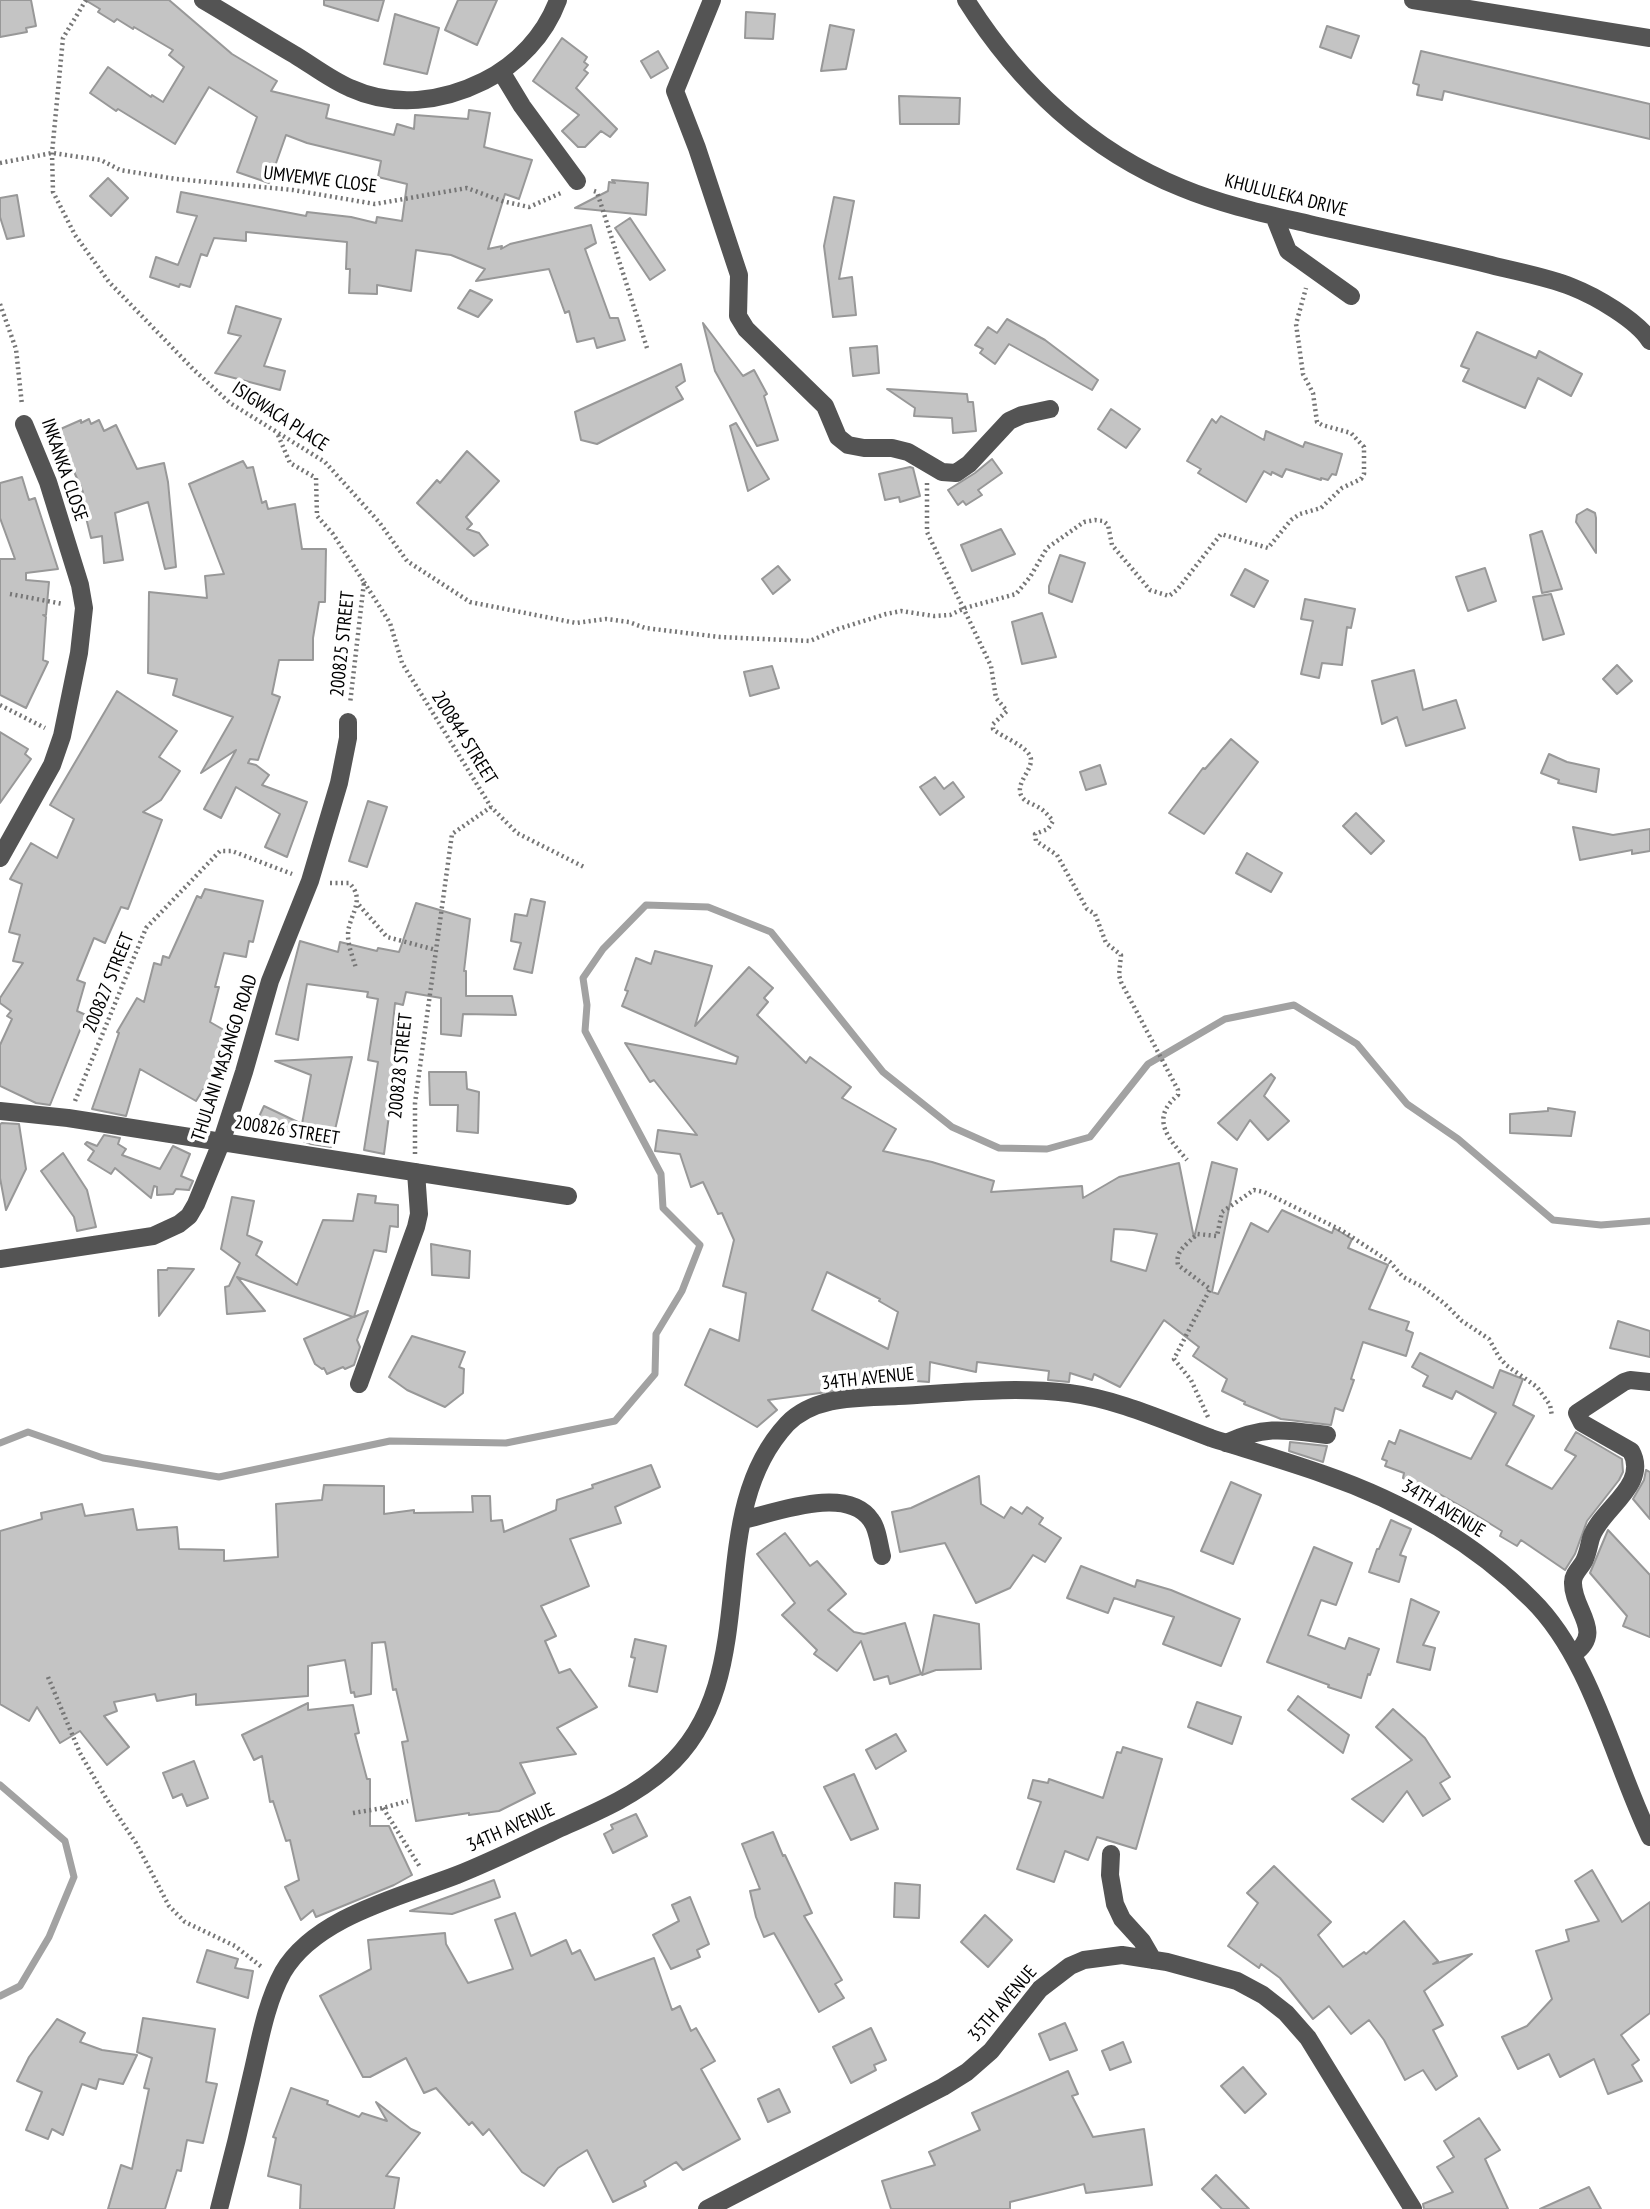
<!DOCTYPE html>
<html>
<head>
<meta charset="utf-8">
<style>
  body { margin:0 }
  canvas { display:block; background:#fff }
</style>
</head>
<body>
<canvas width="1650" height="2209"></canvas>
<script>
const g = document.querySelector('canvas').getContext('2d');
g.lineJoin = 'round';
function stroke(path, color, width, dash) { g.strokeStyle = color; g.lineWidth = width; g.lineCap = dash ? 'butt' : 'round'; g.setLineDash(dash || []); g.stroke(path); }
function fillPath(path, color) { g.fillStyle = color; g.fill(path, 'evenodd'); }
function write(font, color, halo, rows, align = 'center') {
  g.font = font + ' "PT Sans Narrow",sans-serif'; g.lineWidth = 7; g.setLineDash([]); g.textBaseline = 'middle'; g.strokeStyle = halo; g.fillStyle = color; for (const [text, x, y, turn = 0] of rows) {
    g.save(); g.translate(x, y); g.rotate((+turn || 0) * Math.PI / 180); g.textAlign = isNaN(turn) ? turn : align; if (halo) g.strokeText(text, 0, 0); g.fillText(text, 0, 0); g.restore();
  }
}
const stream = new Path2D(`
  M0 1443 28 1432 103 1458 219 1477 390 1441 506 1443 615 1421 655 1374 656 1334 682 1291 700 1245 663 1208 661 1174 585 1031 587 1005 583 978 603 949 646 905 708 907 771 932 883 1072 952 1127 999 1148 1047 1149 1090 1137 1148 1064 1225 1019 1294 1005 1357 1044 1407 1104 1458 1139 1553 1220 1601 1225 1650 1221
  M0 1785 65 1841 74 1877 49 1937 20 1986 0 1996`);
const building = new Path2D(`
  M0 0H31L36 26 26 28 27 32 0 37Z
  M85 0H169L232 54 277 81 271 91 329 105 326 118 394 135 397 124 414 129 415 115 468 119 469 110 490 113 484 147 532 160 519 199 505 194 488 249 502 246 501 249 510 244 591 225 596 243 585 249 610 318H618L625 340 597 348 594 338 577 342 569 311 565 313 549 269 476 281 485 269 451 255 416 250 411 291 377 285V294L349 293 350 269H346L347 242 246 232V241L214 238 207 256 201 254 190 287 180 284 179 287 150 277 156 257 178 265 197 216 177 212 181 192 306 216 307 212 351 217 376 223 377 217 402 221 407 184 378 177 381 161 307 143 286 135 269 183 237 172 257 117 209 87 175 144 118 109 116 111 90 93 108 67 151 97 152 95 163 102 184 67 169 55 173 50 134 27 133 29 117 19 114 22 98 12 100 9Z
  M324 0H384L378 21 324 5Z
  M458 0H497L477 45 445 30Z
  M746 12 775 14 773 39 745 38Z
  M395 14 439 28 427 74 384 64Z
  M830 25 854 30 846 69 821 71Z
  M1327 26 1359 36 1351 58 1320 47Z
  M562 38 587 57 584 62 588 65 584 70 588 73 576 88 617 129 610 137 601 131 585 147H578L562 131 579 115 533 81Z
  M658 51 668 68 651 78 641 61Z
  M1421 51 1650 104V139L1444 91 1442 100 1417 95 1419 85 1413 83Z
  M899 96 960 98 959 124H900Z
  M108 178 128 198 111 216 90 196Z
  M612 180 648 183 646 215 575 208 608 191 609 182 615 183Z
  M17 195 24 236 7 239 0 217V198Z
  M834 197 854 201 839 279 852 277 856 315 833 317 824 246Z
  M630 218 665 270 650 280 615 228Z
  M470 290 492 300 478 317 458 308Z
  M236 306 281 319 264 366 285 371 280 390 215 373 241 336 228 333Z
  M1007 319 1045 340 1098 380 1092 390 1009 344 995 364 980 353 983 349 975 345 988 327 997 333Z
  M703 323 743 376 754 370 767 394 764 396 778 440 757 446 715 371Z
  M1477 332 1536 358 1539 351 1582 374 1571 396 1538 378 1525 408 1463 381 1469 369 1461 366Z
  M877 346 879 373 853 376 850 348Z
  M681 364 685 381 676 387 683 399 597 444 581 440 575 412Z
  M887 389 967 394 968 402H973L976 431 953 433 952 418 914 416 915 408Z
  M1111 409 1140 429 1126 448 1098 429Z
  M1221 416 1264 440 1266 431 1303 447 1305 442 1342 454 1336 475 1332 474 1328 480 1321 478V480L1286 469 1282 477 1272 472 1271 475 1264 471 1246 502 1198 473 1201 469 1187 461 1212 419 1216 423Z
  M89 419 91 424 99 420 104 431 116 425 137 469 164 463 168 482 176 567 165 569 148 502 115 513 123 560 104 563 102 536 91 538 80 493 83 492 56 431 81 420V423Z
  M736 423 769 479 748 491 730 426Z
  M467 451 499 481 466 517 472 524 467 529 479 533 488 545 474 556 417 503 437 480 440 483Z
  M992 459 1002 473 978 490 982 495 966 505 963 501 958 505 948 490 975 473Z
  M243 461 247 468 253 467 262 503 266 501 268 509 295 504 302 549H326L325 602H319L313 638V660H279L272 694 280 697 258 760 250 759 248 763 256 765 269 775 262 785 307 802 287 857 265 847 280 814 236 787 221 818 204 809 236 750 201 773 233 717 173 695 177 679 148 673 149 592 207 598 205 576 224 574 189 484Z
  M910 467 913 468 920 496 900 502 899 497 885 500 879 474Z
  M22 477 29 500 35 498 58 569 26 573V580L49 582 46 615H43L46 617 43 660 48 662 26 708 0 695V559H15L0 518V483Z
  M1587 509 1595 513 1596 518V553L1576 522 1577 515Z
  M1001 529 1015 554 972 571 961 545Z
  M1542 531 1562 589 1542 593 1530 535Z
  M1060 555 1085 563 1072 602 1049 593V586Z
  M778 566 790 580 773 594 762 579Z
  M1485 568 1496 601 1468 611 1456 577Z
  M1245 569 1268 581 1254 607 1231 595Z
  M1551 594 1564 634 1543 640 1533 597Z
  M1305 599 1355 609 1351 628 1347 627 1342 665 1322 663 1319 678 1301 674 1313 621 1301 619Z
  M1042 613 1056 657 1022 664 1012 622Z
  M1617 665 1632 681 1617 694 1603 679Z
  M772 666 779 688 750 696 744 672Z
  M1414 670 1423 710 1456 700 1465 728 1406 746 1397 717 1382 724 1372 681Z
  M117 691 177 731 159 757 180 771 161 800 143 812 162 820 128 909 121 907 105 943 94 938 77 980 85 983 77 1011 86 1015 50 1105 36 1103 0 1086V1045L12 1019 7 1016 11 1011 0 1003V998L23 963 13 961 20 935 9 932 22 884 10 879 31 843 57 858 74 819 50 805Z
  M0 732 28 749 25 754 31 759 0 803Z
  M1231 739 1258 762 1204 834 1169 813 1203 768 1205 769Z
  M1549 754 1567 762 1599 769 1596 792 1558 783 1559 780 1541 773Z
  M1100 765 1106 784 1086 790 1080 772Z
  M935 777 944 789 953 782 964 797 940 815 920 787Z
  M368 801 387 807 367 867 349 861Z
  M1356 813 1384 841 1371 854 1343 826Z
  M1573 827 1613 835 1650 829V851L1632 854V850L1580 860Z
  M1247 853 1282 873 1271 892 1236 873Z
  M205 889 263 901 253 942 249 941 246 957 224 953 215 987H219L210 1022 236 1037 196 1101 140 1069 126 1116 92 1109 119 1033 117 1032 137 998 144 1002 154 963 161 965 163 956 169 958 197 896 201 898Z
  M531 899 545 902 532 973 514 969 521 943 511 941 515 914 527 916Z
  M416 903 470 919 464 971H466V996H512L516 1015 463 1014 461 1036 441 1034V998L406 992 403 1005 395 1003 391 1044 398 1045 384 1154 364 1150 378 1062 368 1060 378 999 367 997 368 992 307 984 298 1040 276 1034 300 941 338 952 340 942 377 951 378 948 399 952Z
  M655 951 712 966 695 1026 749 967 773 988 764 998 768 1002 757 1015 806 1063 810 1057 851 1087 842 1098 896 1129 883 1151 932 1162 994 1181 991 1192 1082 1186 1083 1198 1119 1177 1179 1163 1194 1238 1212 1162 1237 1169 1212 1292 1218 1294 1251 1223 1268 1232 1282 1210 1332 1233 1334 1228 1352 1239 1348 1248 1388 1265 1369 1309 1409 1322 1406 1330 1413 1333 1406 1356 1363 1342 1351 1379 1354 1380 1343 1411 1335 1408 1331 1425 1281 1419 1244 1404 1245 1402 1222 1391 1227 1379 1193 1356 1199 1347 1164 1320 1120 1387 1094 1374 1092 1380 1070 1373 1069 1382 1048 1380 1049 1371 977 1362 976 1372 930 1362 929 1382 875 1378 872 1386 768 1400 777 1410 757 1427 685 1385 710 1329 739 1341 746 1293 723 1286 734 1240 722 1213 718 1214 703 1182 691 1187 680 1154 655 1151 658 1130 697 1135 654 1080 650 1082 625 1043 736 1064 738 1057 622 1006 628 991 625 990 636 958 651 964ZM1114 1229 1133 1230 1157 1234 1146 1271 1111 1261ZM827 1272 880 1299 879 1301 898 1312 888 1349 812 1310Z
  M352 1057 331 1147 311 1144 256 1123 264 1106 302 1124 311 1075 275 1061Z
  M429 1072H466L467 1089 479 1092 478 1133 457 1131 458 1105H430Z
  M1271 1074 1275 1078 1264 1096 1289 1121 1268 1140 1250 1120 1237 1140 1218 1123Z
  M1548 1108 1575 1112 1571 1136 1510 1133V1114L1548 1111Z
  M2 1123 19 1124 26 1169 6 1210 0 1178V1124Z
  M104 1135 120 1138 118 1144 126 1149 122 1155 160 1169 173 1146 190 1154 181 1176 193 1181 189 1190 176 1189 173 1194 157 1195V1187L154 1186 151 1198 115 1168 111 1174 88 1160 94 1151 85 1144 87 1142 97 1146Z
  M63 1153 87 1190 96 1227 77 1231 74 1217 41 1171Z
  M358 1194 376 1196 375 1203 398 1205V1227L390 1226 386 1252 374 1250 354 1317 368 1311 357 1340 360 1347 354 1365 345 1369 343 1367 327 1374 324 1368 322 1369 315 1364 304 1339 353 1317 237 1277 265 1311 227 1314 225 1287 229 1286 240 1263 221 1249 232 1197 254 1201 247 1235 262 1242 256 1255 297 1285 323 1220 353 1221Z
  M431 1244 470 1251 469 1278 432 1275Z
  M168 1268 194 1269 159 1316 158 1270H167Z
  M1618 1321 1650 1331V1357L1610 1348Z
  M412 1336 465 1352 459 1367 464 1369 463 1393 445 1407 407 1390 389 1377Z
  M1420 1353 1493 1388 1500 1370 1523 1379 1513 1405 1534 1416 1506 1465 1552 1489 1576 1456 1565 1450 1576 1432 1622 1459 1623 1472 1619 1480 1587 1521 1575 1554 1565 1570 1521 1540 1517 1546 1500 1536 1502 1531 1471 1512 1436 1492 1403 1478 1404 1473 1385 1466 1387 1461 1382 1459 1389 1441 1395 1444 1400 1430 1471 1459 1496 1413 1456 1391 1452 1399 1423 1386 1428 1376 1412 1367Z
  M1290 1442 1327 1446 1323 1462 1289 1451Z
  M651 1465 660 1487 615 1507 621 1523 570 1539 589 1586 541 1606 556 1636 545 1641 559 1673 570 1669 597 1707 557 1728 576 1754 520 1763 535 1793 499 1811 469 1815V1813L416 1821 402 1742 408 1741 396 1689 393 1690 385 1642 372 1643 371 1694 355 1697 354 1692 351 1693 345 1660 308 1666V1696L196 1705V1694L157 1701 155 1694 114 1702 117 1711 104 1716 129 1747 107 1765 80 1731 60 1743 37 1707 29 1721 0 1704V1531L42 1519 41 1513 82 1504 85 1516 133 1509 137 1530 177 1527 179 1549 224 1550V1561L278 1557 276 1504 322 1500 324 1485 384 1486V1514L414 1510V1513L473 1512 472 1496H490L491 1521 502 1520 504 1532 556 1510 557 1500 593 1488 592 1485Z
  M1646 1470 1650 1472V1519L1633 1499 1644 1480Z
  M979 1476 981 1504 1004 1518 1011 1507 1022 1514 1027 1507 1043 1518 1039 1524 1061 1538 1045 1562 1033 1555 1010 1588 976 1603 945 1543 900 1552 892 1512 911 1508Z
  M1231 1482 1261 1495 1233 1564 1201 1551Z
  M1391 1520 1411 1529 1400 1555 1406 1557 1399 1582 1369 1572 1377 1549H1379Z
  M1608 1530 1650 1575V1637L1623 1626 1627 1616 1590 1573Z
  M785 1533 810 1566 817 1561 846 1594 828 1610 854 1632 864 1634 905 1623 921 1674 890 1684 888 1676 874 1680 861 1641 837 1671 814 1654 817 1650 782 1615 795 1603 757 1554Z
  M1314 1547 1352 1563 1336 1605 1321 1600 1308 1635 1345 1649 1349 1638 1379 1649 1370 1675 1368 1674 1361 1698 1328 1687 1329 1685 1267 1662Z
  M1081 1566 1135 1587 1137 1580 1171 1590 1240 1619 1221 1666 1163 1644 1174 1617 1114 1598 1108 1613 1067 1598Z
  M1411 1599 1439 1612 1423 1645 1435 1648 1430 1670 1397 1662Z
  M934 1615 979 1624 981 1669 936 1670 922 1675Z
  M635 1639 666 1646 657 1692 629 1686 635 1658 631 1657Z
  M1298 1696 1349 1735 1343 1753 1288 1710Z
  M1197 1702 1241 1717 1232 1744 1188 1727Z
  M308 1703V1710L353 1705 359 1733 355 1734 367 1779H370V1826H389L412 1875 394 1885 316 1917 313 1910 301 1920 285 1887 299 1880 290 1840 286 1841 273 1801 270 1802 262 1756 254 1760 242 1735Z
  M1393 1709 1425 1738 1450 1777 1440 1783 1450 1799 1423 1816 1407 1791 1383 1822 1352 1799 1412 1760 1376 1727Z
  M896 1734 906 1751 876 1769 866 1750Z
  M1123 1747 1162 1759 1136 1849 1097 1837 1088 1860 1065 1851 1054 1882 1017 1869 1041 1802 1028 1798 1033 1780 1048 1783 1049 1779 1103 1798 1117 1752 1121 1753Z
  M194 1761 208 1798 187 1806 182 1794 173 1798 163 1773Z
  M854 1774 878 1829 851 1840 824 1787Z
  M636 1814 647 1836 613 1853 604 1834 613 1829 611 1825Z
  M773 1832 783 1856 785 1855 812 1913 804 1916 842 1980 835 1984 844 1998 819 2012 774 1933 764 1937 756 1917 750 1891 760 1889 742 1844Z
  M1274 1866 1331 1922 1318 1935 1343 1967 1364 1952 1366 1954 1404 1921 1438 1961 1433 1964 1472 1954 1424 1991 1443 2025 1433 2030 1457 2076 1436 2090 1423 2070 1405 2080 1384 2040 1369 2020 1351 2034 1329 2006 1313 2019 1280 1978 1261 1964 1259 1968 1228 1946 1258 1903 1247 1893Z
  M1592 1870 1622 1922 1650 1902V2013L1621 2035 1639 2060 1632 2065 1642 2081 1608 2094 1594 2059 1560 2077 1549 2054 1518 2069 1502 2037 1527 2026 1552 1999 1536 1951 1569 1941 1566 1930 1599 1921 1575 1881Z
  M494 1880 500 1897 452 1914 410 1911Z
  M895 1883 920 1885 919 1918 894 1917Z
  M690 1897 709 1944 697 1950 700 1957 671 1969 653 1935 679 1921 672 1905Z
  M515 1913 531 1956 566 1940 572 1954 580 1950 595 1980 654 1958 672 2010 680 2006 691 2031 696 2028 715 2061 701 2069 740 2139 683 2170 676 2162 644 2181 646 2186 613 2202 587 2150 558 2168 544 2186 522 2172 489 2129 483 2135 472 2122 469 2125 436 2088 424 2093 406 2058 370 2077H363L320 1996 371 1969 368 1940 445 1933 446 1944 468 1983 513 1969 495 1920Z
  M985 1915 1012 1940 988 1967 961 1942Z
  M207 1950 238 1959 235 1968 253 1971 248 1998 197 1982Z
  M143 2018 215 2029 206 2082 217 2084 203 2143 187 2140 181 2171 177 2170 165 2209H108L121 2165 132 2169 149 2089 144 2088 152 2058 137 2052Z
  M57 2019 85 2033 80 2042 102 2050 137 2055 123 2084 99 2079 96 2089 82 2084 63 2135 52 2129 48 2139 26 2130 42 2092 17 2081 29 2057Z
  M1065 2023 1077 2050 1050 2060 1039 2034Z
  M871 2028 886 2060 874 2065 876 2070 851 2083 833 2047Z
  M1123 2042 1131 2062 1110 2070 1102 2051Z
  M1243 2067 1266 2094 1245 2113 1221 2086Z
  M1068 2071 1078 2094 1072 2096 1093 2137 1144 2129 1152 2185 1086 2193 1084 2184 1010 2202V2209H891L882 2181 935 2165 929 2152 980 2130 972 2113Z
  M291 2088 328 2101 327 2104 359 2117 362 2113 387 2121 376 2102 411 2129 420 2133 386 2176 399 2178 394 2209H300L301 2185 268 2176 276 2138 273 2137Z
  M779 2089 790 2112 768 2122 758 2099Z
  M1479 2118 1500 2150 1485 2159 1508 2209H1424L1423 2204 1453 2192 1437 2167 1454 2157 1444 2141Z
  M1216 2175 1249 2209H1222L1202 2189Z
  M1589 2187 1601 2209H1540Z`);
const path = new Path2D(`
  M86 0 63 38 52 153 53 192 75 235 109 282 193 369 230 403 325 462 379 522 407 561 470 602 576 623 606 619 629 622 645 628 720 637 810 641 838 629 886 614 901 611 934 616 950 615 965 608 1016 594 1030 577 1047 548 1084 522 1095 520 1103 521 1108 525 1112 545 1150 590 1169 596 1177 590 1221 534 1268 548 1291 520 1300 514 1321 508 1342 488 1361 479 1364 474V447L1351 433 1322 425 1317 422 1313 393 1303 374 1296 324 1306 288
  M0 163 52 153 101 160 120 170 176 179 293 190 375 204 467 188 502 201 529 207 561 193
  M594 191 597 192 647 348
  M0 304 16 349 22 405
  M278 435 290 463 316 478 317 516 333 534 364 582 350 704
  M927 483V532L991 666 996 698 1007 711 993 724V729C1001 737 1031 747 1031 760 1031 772 1014 785 1022 797 1025 802 1031 803 1036 806 1043 809 1048 815 1053 821L1048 829 1035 834 1036 841 1057 855 1087 909 1095 914 1106 943 1121 955 1119 975 1121 982 1178 1090V1095C1149 1119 1169 1139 1187 1160
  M364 582 390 623 402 663 491 807 517 833 586 868
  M10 594 63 604
  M0 705 45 728
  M330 883H349C367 900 348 916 348 935 348 946 353 958 356 968
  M359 905 387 937 436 950
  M75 1101 146 928 220 851H232L292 874
  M415 1154V1103L452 834 491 807
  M1208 1417 1191 1380 1174 1359 1210 1289 1178 1265C1175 1250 1187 1245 1197 1234L1217 1236 1222 1212 1254 1190 1264 1192 1341 1230 1390 1262 1403 1277 1421 1286 1445 1304 1462 1321 1489 1339 1499 1357 1506 1365 1537 1387 1550 1405 1552 1416
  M48 1677 80 1753 106 1798 136 1843 169 1906 185 1922 235 1946 263 1968
  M383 1808 420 1867
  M353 1813 383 1808 408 1801`);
const minor = new Path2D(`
  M203 0C234 18 264 37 295 55 313 66 331 80 350 88 394 108 442 102 484 81 518 64 545 35 558 0
  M712 0 675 91 697 148 735 263 739 275 738 316 746 329 825 406 838 437 848 445 864 448H892L908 452 942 472 956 473 969 464 1009 421 1022 415 1050 409
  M966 0C1018 83 1090 151 1182 188 1223 205 1266 214 1309 224 1370 238 1431 250 1491 265 1518 272 1547 277 1572 287 1595 296 1637 320 1650 341
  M1413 0 1650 38
  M502 73 522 106 577 181
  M1274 216 1288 251 1351 296
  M0 858 52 765 62 736 79 653 84 608 80 585 48 482 24 424
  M0 1111 68 1118 568 1196
  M0 1259 153 1236 179 1224 189 1216 196 1204 221 1143 244 1072 270 981 310 881 339 783 348 738V722
  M359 1384 416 1227 419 1214 416 1172
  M1226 1443C1265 1425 1287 1430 1327 1435
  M743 1520C777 1512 847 1485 871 1520 878 1529 879 1545 882 1556
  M1573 1654C1606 1632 1572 1610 1573 1582 1573 1573 1582 1567 1585 1559 1588 1552 1589 1545 1591 1538 1600 1509 1650 1485 1631 1451L1582 1423 1577 1413 1624 1382 1630 1380 1650 1382
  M1111 1854 1110 1875 1115 1904 1122 1919 1142 1941 1153 1960
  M219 2209C231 2164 242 2119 252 2074 260 2040 266 2003 283 1972 315 1917 400 1897 457 1875 490 1862 522 1846 554 1831 594 1813 632 1798 665 1769 768 1678 699 1519 787 1424 815 1395 860 1398 898 1396 954 1393 1013 1386 1069 1393 1117 1399 1165 1421 1211 1438 1248 1450 1286 1461 1323 1474 1401 1501 1473 1541 1532 1600 1591 1658 1614 1762 1650 1837
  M707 2209 943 2087 967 2072 991 2051 1040 1989 1070 1966 1084 1960 1122 1955 1167 1962 1237 1981 1263 1995 1286 2013 1308 2038 1413 2209`);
const streetNames = [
  ["UMVEMVE CLOSE",320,180,7],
  ["KHULULEKA DRIVE",1286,196,14],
  ["ISIGWACA PLACE",280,417,33],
  ["INKANKA CLOSE",64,470,71],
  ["200825 STREET",343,644,-84],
  ["200844 STREET",464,738,58],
  ["200827 STREET",109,983,-68],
  ["THULANI MASANGO ROAD",225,1058,-72],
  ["200828 STREET",401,1066,-84],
  ["200826 STREET",287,1131,9],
  ["34TH AVENUE",868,1379,-6],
  ["34TH AVENUE",1443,1509,31],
  ["34TH AVENUE",511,1828,-24],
  ["35TH AVENUE",1003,2004,-49]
];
stroke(stream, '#a2a2a2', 7);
fillPath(building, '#c4c4c4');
stroke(building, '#989898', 2);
stroke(path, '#767676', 4.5, [2, 3.5]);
stroke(minor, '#545454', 18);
write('19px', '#000', '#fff', streetNames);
</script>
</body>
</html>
